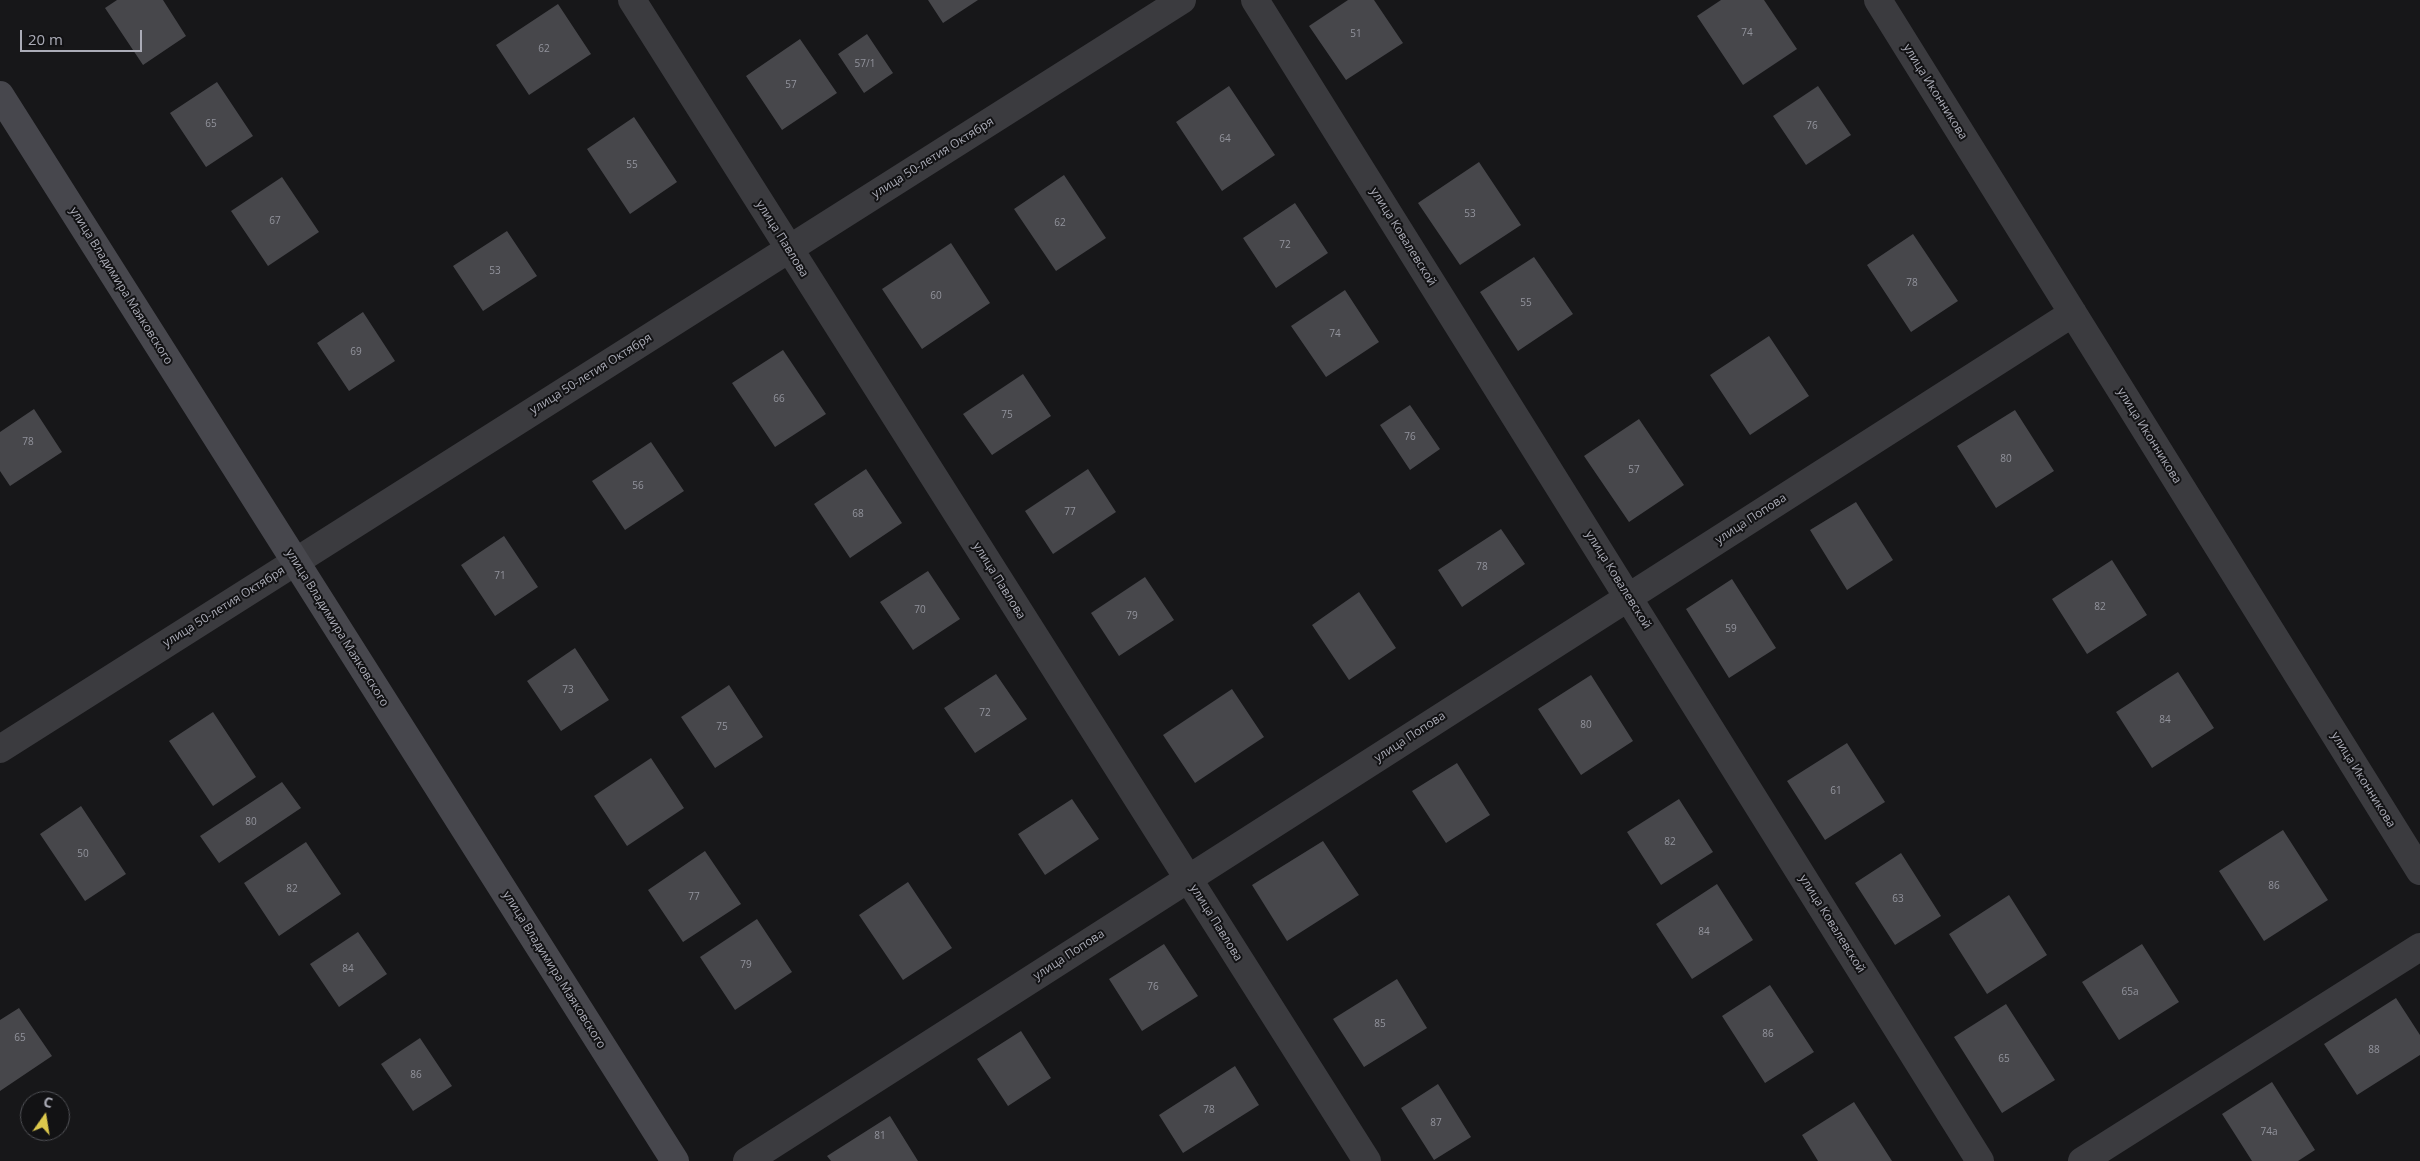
<!DOCTYPE html>
<html>
<head>
<meta charset="utf-8">
<style>
  body { margin:0 }
  #map { position:relative; width:2420px; height:1161px; overflow:hidden; background:#171719; font-family:"Open Sans",sans-serif }
  canvas { display:block }
  .north { position:absolute; left:20px; top:1091px; width:50px; height:50px; box-sizing:border-box; background:#121214; border:1px solid #4f5055; border-radius:50%; rotate:13deg; font-size:14px; font-weight:700; line-height:20px; text-align:center; color:#abacb7 }
  .north::after { content:''; display:block; margin:auto; width:18px; height:22px; background:#dcc84c; clip-path:polygon(50% 0,100% 100%,50% 72%,0 100%) }
  .scale { position:absolute; left:20px; top:30px; width:122px; height:22px; box-sizing:border-box; border:2px solid #abacb7; border-top:0; padding-left:6px; font-size:15px; line-height:18px; white-space:nowrap; color:#abacb7; -webkit-text-stroke:4px #121214; paint-order:stroke }
</style>
</head>
<body>
<div id="map">
<canvas width="2420" height="1161"></canvas>
<div class="north">С</div>
<div class="scale">20 m</div>
</div>
<script>
const g = document.querySelector('canvas').getContext('2d');
g.lineJoin = 'round';
function fillPath(path, color) { g.fillStyle = color; g.fill(path, 'evenodd'); }
function stroke(path, color, width, dash) { g.strokeStyle = color; g.lineWidth = width; g.lineCap = dash ? 'butt' : 'round'; g.setLineDash(dash || []); g.stroke(path); }
function write(font, color, halo, rows, align = 'center') {
  g.font = font + ' "Open Sans",sans-serif'; g.lineWidth = 4; g.setLineDash([]); g.textBaseline = 'middle'; g.strokeStyle = halo; g.fillStyle = color; for (const [text, x, y, turn = 0] of rows) {
    g.save(); g.translate(x, y); g.rotate((+turn || 0) * Math.PI / 180); g.textAlign = isNaN(turn) ? turn : align; if (halo) g.strokeText(text, 0, 0); g.fillText(text, 0, 0); g.restore();
  }
}
const building = new Path2D(`
  M117 0H163L186 36 143 65 105 8Z
  M928 0H978L943 23Z
  M1348 0H1374L1403 43 1346 80 1309 26Z
  M1721 0H1764L1797 49 1743 85 1697 16Z
  M558 4 591 54 529 95 496 45Z
  M867 34 893 73 864 93 838 54Z
  M800 39 837 93 782 130 746 76Z
  M217 82 253 136 206 167 170 113Z
  M1229 86 1275 155 1222 191 1176 122Z
  M1818 86 1851 135 1806 165 1773 116Z
  M634 117 677 182 630 214 587 149Z
  M1479 162 1521 225 1460 265 1418 203Z
  M1064 175 1106 238 1056 271 1014 209Z
  M282 177 319 232 268 266 231 211Z
  M1295 203 1328 253 1276 288 1243 238Z
  M507 231 537 276 483 311 453 266Z
  M1913 234 1958 301 1911 332 1867 265Z
  M951 243 990 303 922 349 882 289Z
  M1534 257 1573 314 1518 351 1480 292Z
  M1345 290 1379 342 1326 377 1291 326Z
  M363 312 395 361 349 391 317 343Z
  M1769 336 1809 396 1750 435 1710 375Z
  M783 350 826 414 775 447 732 383Z
  M1023 374 1051 416 992 455 963 414Z
  M1410 405 1440 449 1410 470 1380 425Z
  M34 409 62 452 10 486 0 471V432Z
  M2015 410 2054 471 1996 508 1957 446Z
  M1639 419 1684 485 1629 522 1584 456Z
  M651 442 684 491 625 530 592 481Z
  M866 469 902 523 850 558 814 504Z
  M1088 469 1116 512 1053 554 1025 511Z
  M1856 502 1893 560 1847 590 1810 530Z
  M1501 529 1525 564 1462 607 1438 570Z
  M504 536 538 587 495 616 461 565Z
  M2112 560 2147 615 2087 654 2052 599Z
  M928 571 960 619 913 650 880 602Z
  M1145 577 1174 620 1119 656 1091 613Z
  M1732 579 1776 648 1729 678 1686 609Z
  M1359 592 1396 648 1349 680 1312 625Z
  M575 648 609 700 561 731 527 681Z
  M2178 672 2214 728 2152 768 2116 712Z
  M996 674 1027 719 975 753 944 708Z
  M1591 675 1633 741 1581 775 1538 709Z
  M729 685 763 737 715 768 681 717Z
  M1232 689 1264 737 1195 783 1163 735Z
  M213 712 256 777 213 806 169 741Z
  M1847 743 1885 802 1825 840 1787 781Z
  M651 758 684 808 627 846 594 796Z
  M1457 763 1490 815 1446 843 1412 791Z
  M282 782 301 808 219 863 200 836Z
  M1072 799 1099 839 1045 875 1018 834Z
  M1679 799 1713 852 1661 885 1627 832Z
  M81 806 126 874 85 901 40 834Z
  M2283 830 2328 900 2264 941 2219 871Z
  M1323 841 1359 895 1287 941 1252 885Z
  M306 842 341 894 279 936 244 883Z
  M705 851 741 904 683 942 648 890Z
  M1901 853 1941 916 1895 945 1855 883Z
  M908 882 952 948 903 980 859 915Z
  M1717 884 1753 940 1692 979 1656 924Z
  M2009 895 2047 955 1987 994 1949 934Z
  M757 919 792 972 735 1010 700 957Z
  M358 932 387 974 339 1007 310 964Z
  M1164 944 1198 996 1142 1031 1109 979Z
  M2142 944 2179 1002 2119 1040 2082 982Z
  M1397 979 1427 1028 1364 1067 1333 1019Z
  M1770 985 1814 1052 1765 1083 1722 1016Z
  M2396 998 2420 1035V1055L2357 1095 2324 1044Z
  M2006 1004 2055 1080 2002 1113 1954 1037Z
  M19 1008 52 1056 0 1091V1020Z
  M1021 1031 1051 1078 1008 1106 977 1059Z
  M420 1038 452 1086 413 1111 381 1064Z
  M1235 1066 1259 1105 1183 1153 1159 1115Z
  M2272 1082 2315 1150 2298 1161H2252L2222 1114Z
  M1438 1084 1471 1137 1434 1160 1401 1108Z
  M1854 1102 1892 1161H1818L1802 1135Z
  M890 1116 918 1161H831L827 1156Z`);
const street = new Path2D(`
  M632 0 1367 1161
  M1255 0 1980 1161
  M1878 0 2420 871
  M0 749 1182 0
  M747 1161 2073 313
  M2082 1161 2420 947`);
const secondary = new Path2D(`
  M0 95 675 1161`);
const numberNames = [
  ["74",1747,33],
  ["51",1356,34],
  ["62",544,49],
  ["57/1",865,64],
  ["57",791,85],
  ["65",211,124],
  ["76",1812,126],
  ["64",1225,139],
  ["55",632,165],
  ["53",1470,214],
  ["67",275,221],
  ["62",1060,223],
  ["72",1285,245],
  ["53",495,271],
  ["78",1912,283],
  ["60",936,296],
  ["55",1526,303],
  ["74",1335,334],
  ["69",356,352],
  ["66",779,399],
  ["75",1007,415],
  ["76",1410,437],
  ["78",28,442],
  ["80",2006,459],
  ["57",1634,470],
  ["56",638,486],
  ["77",1070,512],
  ["68",858,514],
  ["78",1482,567],
  ["71",500,576],
  ["82",2100,607],
  ["70",920,610],
  ["79",1132,616],
  ["59",1731,629],
  ["73",568,690],
  ["72",985,713],
  ["84",2165,720],
  ["80",1586,725],
  ["75",722,727],
  ["61",1836,791],
  ["80",251,822],
  ["82",1670,842],
  ["50",83,854],
  ["86",2274,886],
  ["82",292,889],
  ["77",694,897],
  ["63",1898,899],
  ["84",1704,932],
  ["79",746,965],
  ["84",348,969],
  ["76",1153,987],
  ["65а",2130,992],
  ["85",1380,1024],
  ["86",1768,1034],
  ["65",20,1038],
  ["88",2374,1050],
  ["65",2004,1059],
  ["86",416,1075],
  ["78",1209,1110],
  ["87",1436,1123],
  ["74а",2269,1132],
  ["81",880,1136]
];
const streetNames = [
  ["улица Иконникова",1935,92,58],
  ["улица 50-летия Октября",933,158,-32],
  ["улица Ковалевской",1403,237,58],
  ["улица Павлова",782,239,58],
  ["улица Владимира Маяковского",121,286,58],
  ["улица 50-летия Октября",591,374,-32],
  ["улица Иконникова",2149,436,58],
  ["улица Попова",1751,519,-33],
  ["улица Ковалевской",1618,580,58],
  ["улица Павлова",999,581,58],
  ["улица 50-летия Октября",224,607,-32],
  ["улица Владимира Маяковского",337,628,58],
  ["улица Попова",1410,737,-33],
  ["улица Иконникова",2363,780,58],
  ["улица Павлова",1216,923,58],
  ["улица Ковалевской",1832,924,58],
  ["улица Попова",1069,955,-33],
  ["улица Владимира Маяковского",554,970,58]
];
fillPath(building, '#47474b');
stroke(street, '#3b3b3f', 28);
stroke(secondary, '#47474d', 28);
write('10px', '#92939c', null, numberNames);
write('12px', '#abacb7', '#121214', streetNames);
</script>
</body>
</html>
